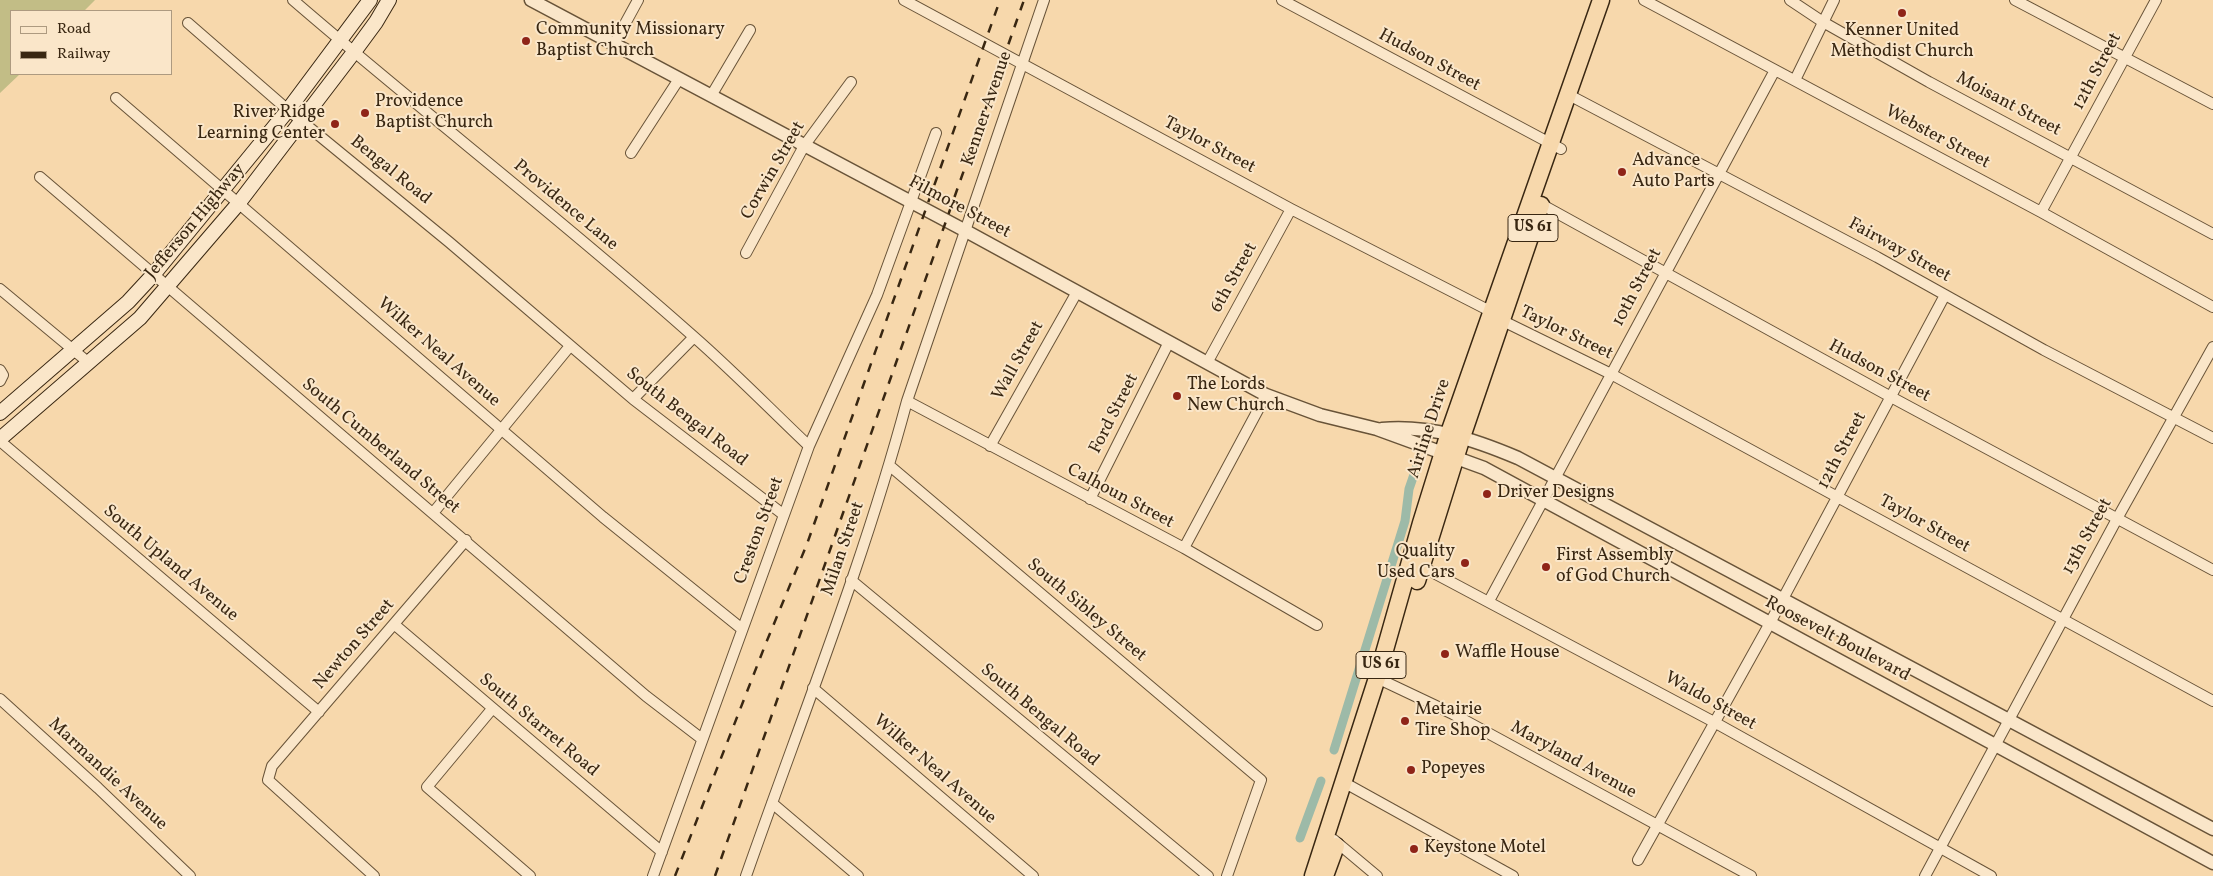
<!DOCTYPE html>
<html>
<head>
<meta charset="utf-8">
<style>
  body { margin:0 }
  #map { position:relative; width:2213px; height:876px; overflow:hidden; background:#f7d8ac; font-family:Vollkorn,serif }
  canvas { display:block }
  .legend { position:absolute; left:10px; top:10px; width:162px; height:65px; box-sizing:border-box; background:#fae6c9; border:1px solid #ad9a80; margin:0; padding:6px 9px; list-style:none; font-size:15px; color:#392712 }
  .legend li { display:flex; align-items:center; gap:10px; height:25px }
  .legend b { width:25px; border:1px solid #ad9a80 }
</style>
</head>
<body>
<div id="map">
<canvas width="2213" height="876"></canvas>
<ul class="legend">
<li><b style="height:6px;background:#fae6c9"></b>Road</li>
<li><b style="height:6px;background:#392712"></b>Railway</li>
</ul>
</div>
<script>
const g = document.querySelector('canvas').getContext('2d');
g.lineJoin = 'round';
function fillPath(path, color) { g.fillStyle = color; g.fill(path, 'evenodd'); }
function stroke(path, color, width, dash) { g.strokeStyle = color; g.lineWidth = width; g.lineCap = dash ? 'butt' : 'round'; g.setLineDash(dash || []); g.stroke(path); }
function write(font, color, halo, rows, align = 'center') {
  g.font = font + ' Vollkorn,serif'; g.lineWidth = 4; g.setLineDash([]); g.textBaseline = 'middle'; g.strokeStyle = halo; g.fillStyle = color; for (const [text, x, y, turn = 0] of rows) {
    g.save(); g.translate(x, y); g.rotate((+turn || 0) * Math.PI / 180); g.textAlign = isNaN(turn) ? turn : align; if (halo) g.strokeText(text, 0, 0); g.fillText(text, 0, 0); g.restore();
  }
}
const green = new Path2D(`
  M0 0H95L84 11H11V74H20L0 93Z`);
const canal = new Path2D(`
  M1334 750 1405 521 1409 489 1419 460
  M1300 838 1321 781`);
const minor = new Path2D(`
  M293 0C425 114 563 220 693 336 733 371 770 409 809 446
  M904 0 1291 209 1490 311 1501 320 1611 374 2213 701
  M1282 0 1561 149
  M1644 0 2041 212 2213 307
  M1790 0 1823 22 1929 82 2213 234
  M2015 0 2213 104
  M188 23 288 110 449 242 633 399 784 515
  M614 44 638 0
  M1795 80 1834 0
  M1569 95 1877 257 2044 350 2213 438
  M711 96 750 30
  M116 98 603 517 742 629
  M631 153 679 79
  M40 177 646 696 702 739
  M1537 202 1891 397 2213 570
  M2041 212 2156 0
  M746 253 804 146 851 82
  M0 289 89 363
  M1207 363 1291 209
  M0 370 3 375 0 381
  M633 399 694 337
  M907 401 1184 548 1317 625
  M0 441 319 712
  M990 446 1077 292
  M890 466 1261 780 1227 876
  M1090 499 1169 342
  M433 513 570 346
  M1184 548 1266 395
  M1417 564 1714 722 1991 876
  M851 580 1208 876
  M1489 601 1775 70
  M395 625 662 852
  M1377 678 1453 714 1751 876
  M813 688 1033 876
  M0 699 98 788 190 876
  M492 709 427 787 530 876
  M1345 783 1513 876
  M772 803 858 876
  M1334 840 1377 876
  M1638 860 1770 623 1945 295
  M374 876 268 780 272 766 466 540
  M653 876 809 446 877 295 936 133
  M746 876C801 719 864 562 907 401L1044 0
  M1925 876 2118 517 2213 347`);
const tertiary = new Path2D(`
  M531 0 964 230 1266 395 1320 415 1377 429 1484 468 2213 863
  M1382 429C1431 425 1473 439 1518 458L2213 829`);
const secondary = new Path2D(`
  M0 413 128 302 153 275 288 110 370 0
  M0 439 140 318 238 204 354 52 376 22 389 0`);
const trunk = new Path2D(`
  M1417 581 1462 437 1541 205
  M1313 876 1377 678 1421 523 1449 433 1601 0
  M1325 876 1336 846`);
const rail = new Path2D(`
  M675 876 766 643 807 544 1000 0
  M715 876 1024 0`);
const markers = [
  [1902,13,5,"#8f2418"],
  [526,41,5,"#8f2418"],
  [365,113,5,"#8f2418"],
  [335,124,5,"#8f2418"],
  [1622,172,5,"#8f2418"],
  [1177,396,5,"#8f2418"],
  [1487,494,5,"#8f2418"],
  [1465,563,5,"#8f2418"],
  [1546,567,5,"#8f2418"],
  [1445,654,5,"#8f2418"],
  [1405,721,5,"#8f2418"],
  [1411,770,5,"#8f2418"],
  [1414,849,5,"#8f2418"]
];
const shields = [
  [1533,228,50],
  [1381,665,50]
];
const shieldNames = [
  ["US 61",1533,228],
  ["US 61",1381,665]
];
const poiNames = [
  ["Community Missionary",536,31],
  ["Baptist Church",536,52],
  ["Kenner United",1902,32,"center"],
  ["Methodist Church",1902,53,"center"],
  ["Providence",375,103],
  ["Baptist Church",375,124],
  ["River Ridge",325,114,"right"],
  ["Learning Center",325,135,"right"],
  ["Advance",1632,162],
  ["Auto Parts",1632,183],
  ["The Lords",1187,386],
  ["New Church",1187,407],
  ["Driver Designs",1497,494],
  ["Quality",1455,553,"right"],
  ["Used Cars",1455,574,"right"],
  ["First Assembly",1556,557],
  ["of God Church",1556,578],
  ["Waffle House",1455,654],
  ["Metairie",1415,711],
  ["Tire Shop",1415,732],
  ["Popeyes",1421,770],
  ["Keystone Motel",1424,849]
];
const streetNames = [
  ["Hudson Street",1429,61,28],
  ["12th Street",2098,72,-62],
  ["Moisant Street",2008,105,28],
  ["Kenner Avenue",988,109,-71],
  ["Webster Street",1937,138,28],
  ["Taylor Street",1209,146,28],
  ["Bengal Road",390,171,39],
  ["Corwin Street",774,171,-60],
  ["Providence Lane",565,206,40],
  ["Filmore Street",959,208,28],
  ["Jefferson Highway",196,222,-50],
  ["Fairway Street",1899,251,29],
  ["6th Street",1235,278,-61],
  ["10th Street",1638,288,-62],
  ["Taylor Street",1566,334,26],
  ["Wilker Neal Avenue",438,353,41],
  ["Wall Street",1019,361,-61],
  ["Hudson Street",1879,372,28],
  ["Ford Street",1115,414,-63],
  ["South Bengal Road",686,418,38],
  ["Airline Drive",1430,429,-72],
  ["South Cumberland Street",380,447,40],
  ["12th Street",1843,451,-62],
  ["Calhoun Street",1120,497,28],
  ["Taylor Street",1924,525,29],
  ["Creston Street",760,531,-70],
  ["13th Street",2088,537,-61],
  ["Milan Street",844,549,-71],
  ["South Upland Avenue",170,564,40],
  ["South Sibley Street",1086,611,40],
  ["Roosevelt Boulevard",1837,640,28],
  ["Newton Street",355,645,-49],
  ["Waldo Street",1710,702,29],
  ["South Bengal Road",1039,716,40],
  ["South Starret Road",538,726,40],
  ["Maryland Avenue",1573,761,29],
  ["Wilker Neal Avenue",934,770,41],
  ["Marmandie Avenue",107,775,43]
];
fillPath(green, '#c2bd86');
stroke(canal, '#9dbaa8', 9);
stroke(minor, '#685338', 12);
stroke(tertiary, '#685338', 15);
stroke(secondary, '#392712', 16);
stroke(trunk, '#392712', 19);
stroke(minor, '#fae6c9', 10);
stroke(tertiary, '#fae6c9', 12);
stroke(secondary, '#fae6c9', 14);
stroke(trunk, '#f7d8ac', 16);
stroke(rail, '#392712', 2.5, [9, 9]);
for (const [x, y, r, color] of markers) { const dot = new Path2D(); dot.arc(x, y, r, 0, 2 * Math.PI); g.fillStyle = color; g.fill(dot); stroke(dot, '#fae6c9', 2); }
for (const [x, y, w] of shields) { const box = new Path2D(); box.roundRect(x - w / 2, y - 13.5, w, 27, 4); g.fillStyle = '#fae6c9'; g.fill(box); stroke(box, '#392712', 1); }
write('bold 16px', '#392712', null, shieldNames);
write('18px', '#392712', '#fae6c9', poiNames, 'left');
write('18px', '#392712', '#fae6c9', streetNames);
</script>
</body>
</html>
